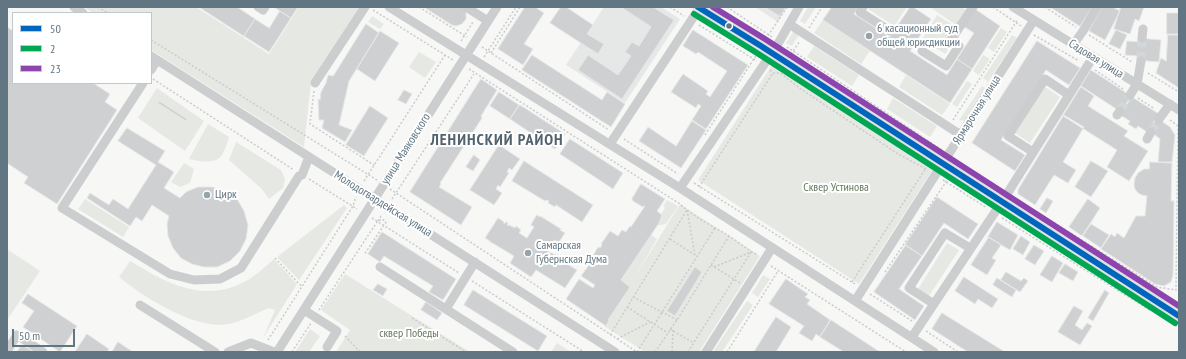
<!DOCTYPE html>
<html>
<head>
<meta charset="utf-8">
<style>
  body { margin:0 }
  #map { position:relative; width:1186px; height:359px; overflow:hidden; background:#f7f7f6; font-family:"PT Sans Narrow",sans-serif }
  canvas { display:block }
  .frame { position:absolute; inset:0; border:8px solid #617682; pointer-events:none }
  .legend { position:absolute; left:12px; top:12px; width:140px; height:72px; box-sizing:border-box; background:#fff; border:1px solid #c0c8cd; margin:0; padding:5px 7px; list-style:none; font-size:12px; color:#617682 }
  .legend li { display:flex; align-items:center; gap:8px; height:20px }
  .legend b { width:20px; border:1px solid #c0c8cd }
  .scale { position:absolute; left:12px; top:329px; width:63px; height:18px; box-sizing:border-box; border:2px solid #617682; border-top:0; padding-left:5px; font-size:12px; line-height:14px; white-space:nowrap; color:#617682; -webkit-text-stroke:3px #fff; paint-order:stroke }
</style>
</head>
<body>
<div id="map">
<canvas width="1186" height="359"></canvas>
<div class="frame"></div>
<ul class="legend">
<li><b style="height:5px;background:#0065bd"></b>50</li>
<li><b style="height:5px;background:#00a651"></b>2</li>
<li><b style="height:5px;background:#8e44ad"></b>23</li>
</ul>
<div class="scale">50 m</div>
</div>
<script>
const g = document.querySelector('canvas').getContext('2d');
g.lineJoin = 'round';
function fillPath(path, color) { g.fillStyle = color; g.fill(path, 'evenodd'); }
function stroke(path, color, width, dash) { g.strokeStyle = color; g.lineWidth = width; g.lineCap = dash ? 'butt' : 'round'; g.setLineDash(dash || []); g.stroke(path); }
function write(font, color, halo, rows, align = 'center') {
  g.font = font + ' "PT Sans Narrow",sans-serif'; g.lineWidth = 4; g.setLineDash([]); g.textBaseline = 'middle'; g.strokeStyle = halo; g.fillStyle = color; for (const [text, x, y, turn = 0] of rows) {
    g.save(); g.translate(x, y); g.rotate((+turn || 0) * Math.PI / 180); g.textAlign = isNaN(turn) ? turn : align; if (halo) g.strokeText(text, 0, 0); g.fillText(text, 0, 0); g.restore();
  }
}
const built = new Path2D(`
  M604 7H661L680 19 625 103 566 65Z
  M755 7H787L778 22Z`);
const green = new Path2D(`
  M84 7H196L269 54 299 7H357L359 9 311 82 304 147 151 50V13H93Z
  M808 7H816L805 24 800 21Z
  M869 7H907L894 26 868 9Z
  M930 7H961L966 10 956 25Z
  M937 15 955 26 945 41 951 45 945 54 922 39Z
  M372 16 384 24 380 29 368 22Z
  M823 20 870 51 861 64 814 33Z
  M1001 28 1007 32 994 52 988 48Z
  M795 29 800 33 792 46 786 43Z
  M1012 35 1017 38 988 82 983 78Z
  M814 46 859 75 852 86 807 57Z
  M419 52 436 62 425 78 409 67Z
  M983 55 990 59 979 75 973 71Z
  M772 65 933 169 859 284 698 180Z
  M906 75 950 104 942 115 899 87Z
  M967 81 972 84 957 107 952 104Z
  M982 86 987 89 966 121 959 120Z
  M1045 87 1060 97 1030 143 1015 133Z
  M157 88 204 121 185 151 138 118Z
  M893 98 937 126 930 137 887 109Z
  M208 124 229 137C227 143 225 150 222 155 215 165 199 161 189 159Z
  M236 142 281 170 285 179 283 188 269 199 262 189 229 160Z
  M184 163 194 169 190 183 180 187 171 182Z
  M85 199 129 227 123 237 78 209Z
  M667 200 678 206 666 224 654 226 665 208 663 206Z
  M680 204 760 256 699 352H645L604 326 629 287 621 281 650 234 657 239 635 277Z
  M344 205 347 208 299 280 277 257Z
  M947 243 959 250 929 296 918 289Z
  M7 249 40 271 7 320Z
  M274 259 297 284 263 338 275 310 269 308C256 313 243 321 229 324 197 331 143 297 119 277L130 261C165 282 201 303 242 283 253 278 264 268 274 259Z
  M345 274 470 352H336L350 330 321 310Z
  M763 275 770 279 758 297 752 293Z
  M747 301 753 305 722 352H717L714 350Z
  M310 329 320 336 309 352H295Z
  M557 343 571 352H551Z`);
const building = new Path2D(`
  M199 7H237L255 19 244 36Z
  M274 7H298L291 18Z
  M424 7H461L466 12V19L462 24 456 26 452 25Z
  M525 7H535L544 13 524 44 533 49 523 65 498 49Z
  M561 7H566L593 25 587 34 604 44 598 54 550 23Z
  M621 7H653L674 20 622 99 578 70 588 55 618 75 631 56 625 52 632 42 639 46 651 27Z
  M765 7H786L780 16Z
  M832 7H858L854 14 890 37 910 7H913L931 19 910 51 947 75 957 59 972 69 950 103 823 20Z
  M1050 7H1092L1080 26Z
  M1102 7H1112L1120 11 1105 40 1089 31Z
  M1121 7H1144L1139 21 1135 19 1130 34 1114 29Z
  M975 9 1000 26 972 69 957 59 974 33 963 26Z
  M280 11 291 18 269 52 244 36 255 19 269 28Z
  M1167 13H1179V34H1167Z
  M366 24 379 33 349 81 339 125 352 130 345 142 322 128 324 120H319L318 99 320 100 321 92 326 83 328 75 333 76Z
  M7 27 13 31V83H93L110 94 105 102 117 110 57 204 24 183 28 177 7 163Z
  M693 30 748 65 706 129 692 120 701 106 698 104 696 108 671 92 683 74 708 91 706 94 710 97 727 71 698 52 696 54 683 46Z
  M1116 30 1127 35 1120 49 1109 44Z
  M380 31 399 43 375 81 357 69Z
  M1168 35H1179V88L1156 73 1161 58 1166 61Z
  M1139 38 1161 40 1159 62 1137 60 1138 56 1125 55 1127 41 1139 42Z
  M1037 41 1080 68 1069 85 1046 70 1001 140 1025 155 1015 171 972 143Z
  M532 55 602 100 607 92 625 104 611 127 522 70Z
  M1091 70 1131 96 1121 112 1081 86Z
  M481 79 497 90 481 116 482 118 440 183 441 184 439 187 472 207 461 225 410 192Z
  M1081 87 1094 96 1088 106 1128 131 1124 136 1148 151 1129 181 1107 167 1117 150 1063 116Z
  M404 90 412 94 406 104 398 100Z
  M499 92 519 105 510 119 490 106Z
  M1132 97 1159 114 1147 132 1138 126 1136 129 1128 124 1130 121 1120 115Z
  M159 101 187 119 186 121 158 103Z
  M520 105 565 134 555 149 510 119Z
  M370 106 388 118 364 156 346 145Z
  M1064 115 1084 127 1063 162 1076 170 1068 183 1054 175 1035 205 1018 194V190Z
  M1157 118 1170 127 1175 135 1172 162H1158L1160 139 1149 130Z
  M692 121 706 130 681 168 639 141 648 127 676 146Z
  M127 128 165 151 158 162 174 172 164 188 180 198 186 192 198 187H212L225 191 237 199 244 211 248 225 246 239 240 251 230 261 217 267H204L192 264 181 258 173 248 168 236 167 224 169 216 152 205 142 221 136 217 130 226 87 198 90 193 109 205 113 199 128 209 156 165 118 141Z
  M570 139 623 173 613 189 560 154Z
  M499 145 520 159 512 170 509 168 507 172 509 173 500 187 498 185 496 189 502 193 494 205 470 190Z
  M474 155 480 160 473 171 466 167Z
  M524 161 593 205 582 222 556 205 555 207 548 203 549 201 546 200 545 201 512 181Z
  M1091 161 1108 171 1091 197 1075 187Z
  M1150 162 1172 163 1171 201H1174L1173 275 1171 282 1164 286 1155 284 1101 249 1111 234 1115 237 1117 233 1124 238 1136 216H1145L1147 196 1142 195 1138 193 1135 189 1134 184 1135 178 1138 173 1144 169H1149Z
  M641 184 665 199 657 211 662 215 659 223 621 280 630 287 608 320H609L606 326 566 299 579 279 593 288 595 285 581 276 591 262 589 261 594 254 598 247 600 248 602 245 601 244 608 234 610 231 618 236 622 230 626 232 630 226 631 227 645 206H644L643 207 633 201 632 199Z
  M937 197 978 224 968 239 944 223 922 256 905 245Z
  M1047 198 1053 201 1046 213 1040 209Z
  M1088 199 1100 208 1082 236 1069 227Z
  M537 215 540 217V216L561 229 560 230 565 233 559 242 554 240 548 252 551 253H552L554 255 555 254 559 256 560 255 562 256 561 257 565 260 564 262 577 270 565 288 536 270 531 277 510 263 514 256 489 241H490L485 238 498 218 504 222V224L506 222 508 223 507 225 508 226V225L511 226 515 228 516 226 521 230 519 233 527 238 534 227 531 225Z
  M997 222 1018 235 1010 250 988 237Z
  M1091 224 1109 235 1101 248 1083 236Z
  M382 232 456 279 443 300 429 292 433 286 384 256 380 262 368 254Z
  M1021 236 1030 242 1023 255 1013 249Z
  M989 237 1001 245 992 258 996 260 987 275 971 265Z
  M906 245 922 256 899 289 924 306 915 320 874 292Z
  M1034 245 1044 251 1035 265 1025 259Z
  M1052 256 1063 263 1052 282 1040 275Z
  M1065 264 1078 272 1073 281 1059 273Z
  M695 267 702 272 675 316 667 311Z
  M1006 272 1021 281 1024 278 1028 281 1020 292 1001 280Z
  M964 277 998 299 992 308 978 299 975 304 955 291Z
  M997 278 1016 290 1012 297 993 285Z
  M786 279 808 294 805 297 810 300 807 304 830 320 820 337 816 334 812 341 799 333 804 326 769 304Z
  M378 284 387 289 383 296 373 290Z
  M473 290 547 336 538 351 464 305Z
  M1105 290 1109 293 1093 321 1088 318Z
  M28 294 77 326 60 352 23 327 34 311 22 303Z
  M426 302 442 313 437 320 421 310Z
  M1074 306 1083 311 1075 325 1082 330 1087 323 1092 326 1080 345 1058 332Z
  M942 313 1005 352H968L932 329Z
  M776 317 791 327 776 352H754Z
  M831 320 880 352H844L820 337Z
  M87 334 109 349 107 352H75Z
  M118 342 133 352H112Z
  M22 345 34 352H17Z`);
const minorTunnel = new Path2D(`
  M1141 61 1142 38
  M1120 111 1130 95
  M1151 132 1159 119`);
const path = new Path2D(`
  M98 7 108 13
  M419 7 467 37
  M670 7 684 16
  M727 7 772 37
  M993 7 1021 26
  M1045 7 1076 27
  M373 10 453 60
  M699 25 757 61
  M809 28 822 7
  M1034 35 1079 61
  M1089 35 1132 62
  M766 39 787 7
  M151 40 377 180
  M461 41 473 22
  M482 47 609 130
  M787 47 942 150
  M491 53 520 7
  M791 54 800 41
  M484 57 516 7
  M469 69 680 204C695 218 713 226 729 236 739 242 747 250 758 255
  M770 70 773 73H780L801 89 898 154 928 170
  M1095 70 1123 89
  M1148 73 1179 92
  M153 79 294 170
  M314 91 310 124 374 165
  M1138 98 1155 109
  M953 120 1018 19
  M1170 120 1178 126
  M705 135 757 54
  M624 139 678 174
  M309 179 357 209
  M943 180 987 208
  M364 181 445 55
  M694 183 855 284
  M699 187 773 73
  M390 189 637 352
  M392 199 474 74
  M687 210 695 255
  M1037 212 1157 287 1176 290 1178 126H1179
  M372 218 459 273
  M1002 218 1151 311
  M378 221 382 214
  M670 239 695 255
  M275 258 302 287
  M711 265 740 283
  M771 266 906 352
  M714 267 751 252
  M885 272 948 179
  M472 281 584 352
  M852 282 926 168
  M870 294 912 321
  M633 297 677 320
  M627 307 668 333
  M319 310 377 222 382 219 386 222 364 255
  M412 318 466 352
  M1175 325 1179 328
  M670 329 694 343
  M926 331 958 352
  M610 335 687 210
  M345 336 360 352
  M617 339 650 322
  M268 340 353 206 356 197
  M292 352 311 323
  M637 352 715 228
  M655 352 677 320 729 236
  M672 352 673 330
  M688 352 751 252
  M727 352 778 271`);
const minor = new Path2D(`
  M74 7 83 13
  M258 7 263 10 265 7
  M389 7 680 188 934 352
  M466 7 488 21
  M863 7 860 12 890 31
  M1013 7 1179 110
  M789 24 961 135
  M1142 38 1143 29
  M1073 45 1083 31 1097 7
  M922 51 946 66 959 46 951 40 973 7
  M151 56 615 352
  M151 70 157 60
  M143 83 62 208 170 274 194 280 220 279 241 268 299 176 302 175 309 157
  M315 83 365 7
  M1130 95 1137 84 1141 61
  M1117 115 1120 111
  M1159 119 1170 104
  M1147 139 1151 132
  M610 144 700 7
  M1033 152 1008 136 1045 79 1069 95
  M680 188 763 66 779 42 799 7
  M380 267 513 352
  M855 301 1034 20
  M934 304 909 288 945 233 970 248
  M140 305 215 352
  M446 309 475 262
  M304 310 337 331 327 347
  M912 337 1007 194 1093 57
  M7 351 17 335 43 352
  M228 352 251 343 274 352
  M277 352 497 7
  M706 352 772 248`);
const major = new Path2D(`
  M698 7 761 46 1028 219 1179 316`);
const bus1 = new Path2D(`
  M698 7 761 46 1179 316`);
const bus2 = new Path2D(`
  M694 14 757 53 1175 323`);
const bus3 = new Path2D(`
  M713 7 765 39 1179 306`);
const markers = [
  [729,26,3.5,"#617682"],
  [869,36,4,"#96a3ab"],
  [207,195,4,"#96a3ab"],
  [528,253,4,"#96a3ab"]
];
const poiNames = [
  ["6 касационный суд",877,29],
  ["общей юрисдикции",877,43],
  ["Цирк",215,195],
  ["Самарская",536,246],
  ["Губернская Дума",536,260]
];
const streetNames = [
  ["Садовая улица",1096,59,32],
  ["Ярмарочная улица",977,110,-58],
  ["улица Маяковского",406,149,-58],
  ["Молодогвардейская улица",383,204,32]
];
const parkNames = [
  ["Сквер Устинова",836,188],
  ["сквер Победы",409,334]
];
const districtNames = [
  ["ЛЕНИНСКИЙ РАЙОН",497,140]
];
fillPath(built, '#e6e8e7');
fillPath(green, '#e6e9e3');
fillPath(building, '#ced0d1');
stroke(building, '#e6e6e6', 1);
stroke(minorTunnel, '#d2d7d9', 9, [9, 4.5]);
stroke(path, '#c9cbcc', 1.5, [2, 2]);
stroke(minor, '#cccdce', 9);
stroke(major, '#e0e1e1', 11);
stroke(bus1, '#0065bd', 6);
stroke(bus2, '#00a651', 6);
stroke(bus3, '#8e44ad', 6);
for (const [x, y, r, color] of markers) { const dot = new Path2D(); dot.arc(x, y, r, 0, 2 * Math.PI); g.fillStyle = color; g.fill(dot); stroke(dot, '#fff', 1.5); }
write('12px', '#617682', '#fff', poiNames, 'left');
write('12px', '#617682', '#fff', streetNames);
write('12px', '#677a60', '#fff', parkNames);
g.letterSpacing = '1px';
write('bold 16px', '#53636d', '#fff', districtNames);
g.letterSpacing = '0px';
</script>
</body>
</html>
